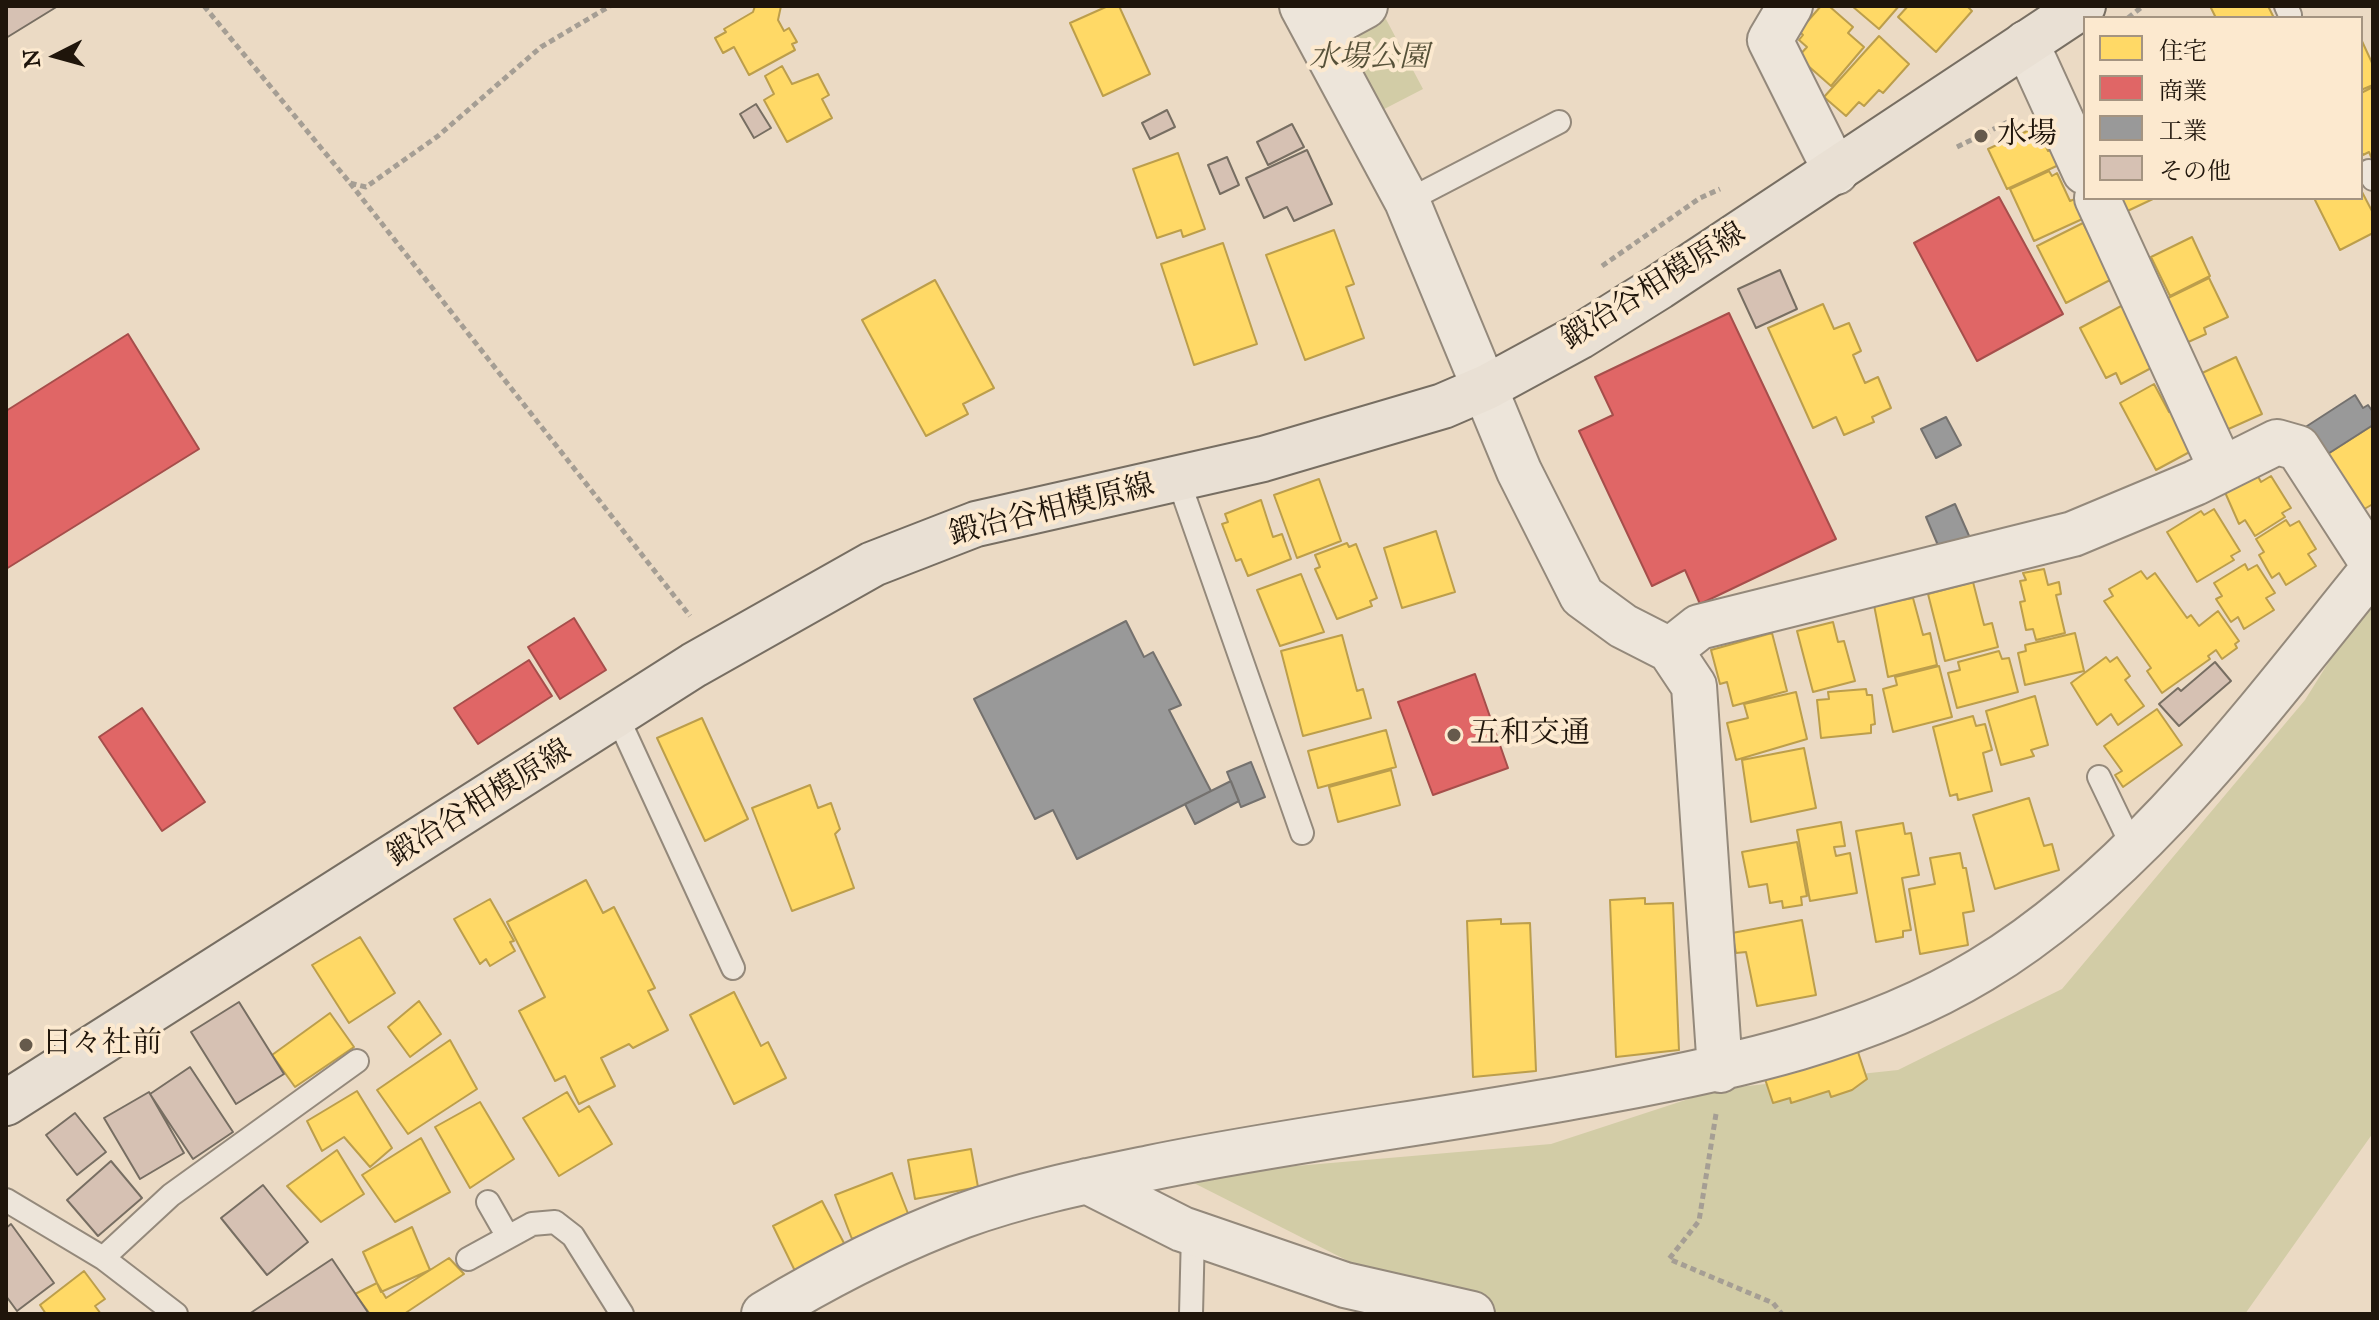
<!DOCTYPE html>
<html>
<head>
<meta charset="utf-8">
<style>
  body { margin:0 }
  #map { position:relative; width:2379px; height:1320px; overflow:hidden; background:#ebdac4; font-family:"IM FELL Great Primer","Noto Serif JP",serif }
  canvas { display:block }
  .frame { position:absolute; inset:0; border:8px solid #1f150b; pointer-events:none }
  .legend { position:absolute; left:2083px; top:16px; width:280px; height:184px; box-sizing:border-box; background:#fce9cf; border:2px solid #a49481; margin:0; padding:10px 14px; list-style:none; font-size:24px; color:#1f150b }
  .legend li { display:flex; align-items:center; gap:16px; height:40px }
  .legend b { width:40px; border:2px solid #a49481 }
  .north { position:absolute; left:16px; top:16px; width:80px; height:80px; -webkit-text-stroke:6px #fce9cf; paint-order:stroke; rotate:264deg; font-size:22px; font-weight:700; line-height:32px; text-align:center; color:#1f150b }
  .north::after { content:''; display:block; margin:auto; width:28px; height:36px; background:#1f150b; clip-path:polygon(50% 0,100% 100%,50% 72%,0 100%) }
</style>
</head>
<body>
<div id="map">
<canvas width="2379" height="1320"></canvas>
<div class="frame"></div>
<ul class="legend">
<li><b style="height:22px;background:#ffd966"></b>住宅</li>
<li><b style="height:22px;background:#e06666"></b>商業</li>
<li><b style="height:22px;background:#999"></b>工業</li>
<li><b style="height:22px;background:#d6c1b3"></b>その他</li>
</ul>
<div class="north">N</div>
</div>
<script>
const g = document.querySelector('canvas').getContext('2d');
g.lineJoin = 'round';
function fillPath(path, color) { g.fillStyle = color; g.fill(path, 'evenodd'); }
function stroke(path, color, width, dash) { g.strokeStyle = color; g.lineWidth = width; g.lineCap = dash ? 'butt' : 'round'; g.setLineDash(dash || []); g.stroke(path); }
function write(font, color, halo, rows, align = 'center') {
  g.font = font + ' "IM FELL Great Primer","Noto Serif JP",serif'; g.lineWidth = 8; g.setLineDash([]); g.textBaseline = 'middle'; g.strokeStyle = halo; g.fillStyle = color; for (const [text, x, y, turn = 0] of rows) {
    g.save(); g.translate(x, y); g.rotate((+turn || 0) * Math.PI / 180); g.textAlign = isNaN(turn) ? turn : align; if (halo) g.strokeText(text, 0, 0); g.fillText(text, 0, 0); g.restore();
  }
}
const green = new Path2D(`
  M1379 6 1423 89 1363 120 1317 32Z
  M2373 591V1133L2245 1314H1453L1180 1176 1551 1144 1719 1089 1898 1070 2062 989 2305 700Z`);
const homes = new Path2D(`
  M755 6H781L778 20 784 31 789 28 797 42 792 44 795 50 749 75 734 47 723 53 715 38 726 32 724 29 753 12Z
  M1108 6H1119L1150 74 1103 96 1070 23Z
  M1821 6H1829L1853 27 1848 33 1864 47 1831 86 1798 57 1807 47 1799 40 1803 35 1799 31Z
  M1852 6H1899L1879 29Z
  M1908 6H1967L1972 11 1936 52 1898 17Z
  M2210 6H2268L2274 18H2216Z
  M1879 36 1909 64 1883 93 1879 90 1864 106 1859 102 1846 116 1824 97Z
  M2361 39 2373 65V85L2361 90Z
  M782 66 792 84 818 74 829 95 822 99 832 118 787 142 764 100 774 94 765 76Z
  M2373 87V159H2372L2369 152 2363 155 2361 151V93Z
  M2036 127 2048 151 2056 147 2063 163 2007 189 1988 149Z
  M1178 153 1205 229 1183 237 1181 230 1157 238 1133 169Z
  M2049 171 2052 176 2057 173 2070 201 2080 197 2089 216 2034 241 2010 189Z
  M2361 190 2373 213V233L2340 250 2314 198H2361Z
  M2111 198H2155L2119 215Z
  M2083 223 2112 279 2066 303 2037 246Z
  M1334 230 1354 284 1346 287 1364 338 1305 360 1266 255Z
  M2192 237 2210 276 2170 296 2151 257Z
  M1223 243 1257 344 1194 365 1161 264Z
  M2209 278 2228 317 2204 328 2206 334 2186 343 2166 299Z
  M935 280 994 388 963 404 968 414 926 436 862 320Z
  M1823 304 1834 329 1849 323 1861 351 1853 355 1865 383 1878 377 1891 408 1872 417 1874 422 1844 435 1836 417 1813 428 1768 328Z
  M2123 305 2155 366 2121 384 2116 373 2106 378 2080 328Z
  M2236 357 2262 414 2224 431 2198 375Z
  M2154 384 2169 412 2176 408 2197 448 2156 470 2120 403Z
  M2373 425V504L2359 512 2323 457Z
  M2255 471 2261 482 2271 476 2291 508 2282 513 2285 517 2255 536 2245 520 2239 524 2224 490Z
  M1319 479 1341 541 1297 558 1274 495Z
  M1261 500 1273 537 1282 534 1291 559 1248 576 1241 559 1236 561 1222 524 1228 522 1225 514Z
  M2214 509 2240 551 2231 556 2234 560 2197 582 2167 532 2201 511 2204 515Z
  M2286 520 2290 526 2299 521 2316 549 2308 554 2316 566 2286 585 2279 573 2272 578 2259 555 2264 552 2256 539Z
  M1436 531 1455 592 1402 608 1384 548Z
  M1347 543 1349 547 1356 544 1377 598 1370 601 1372 606 1337 619 1315 569 1320 567 1315 555Z
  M2245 564 2248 570 2257 565 2275 593 2266 598 2274 610 2244 629 2238 617 2231 622 2216 599 2222 596 2214 583Z
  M2044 569 2048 585 2059 582 2061 594 2056 595 2065 633 2036 640 2033 629 2026 630 2020 602 2025 601 2020 581 2026 580 2023 573Z
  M2141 571 2147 579 2155 573 2187 618 2191 615 2199 626 2218 611 2239 641 2235 644 2237 648 2222 659 2216 650 2208 656 2210 659 2162 693 2147 671 2151 668 2104 601 2113 596 2109 589Z
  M1301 574 1324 632 1280 646 1257 590Z
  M1973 582 1984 625 1992 623 1998 647 1945 661 1928 594Z
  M1913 598 1923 635 1930 633 1937 665 1888 677 1874 605Z
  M1833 622 1838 642 1844 641 1855 681 1813 692 1797 631Z
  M1772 633 1787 691 1733 706 1727 682 1720 684 1711 650Z
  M2075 633 2084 671 2025 685 2018 653 2026 651 2025 645Z
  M1342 635 1357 691 1363 689 1371 718 1303 736 1281 651Z
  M1999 651 2002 659 2009 658 2018 692 1957 708 1948 673 1960 670 1958 662Z
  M2106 657 2110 662 2117 657 2130 676 2125 680 2144 706 2118 725 2111 714 2097 725 2071 683Z
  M1939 666 1952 717 1893 732 1883 689 1897 685 1895 677Z
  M1866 689 1867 695H1872L1875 724 1871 725V733L1821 738 1817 700 1829 699 1828 692Z
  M1796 692 1807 739 1736 760 1727 723 1748 718 1744 704Z
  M2035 696 2048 745 2031 750 2034 756 2001 765 1986 711Z
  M2157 709 2182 745 2123 787 2115 775 2122 771 2104 746Z
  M1973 716 1976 726 1985 724 1992 750 1983 753 1992 791 1958 800 1957 794 1950 796 1933 727Z
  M702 718 748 819 705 841 657 738Z
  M1386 730 1396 767 1318 788 1308 751Z
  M1804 748 1816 808 1751 822 1742 760Z
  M1391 770 1400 805 1338 822 1329 787Z
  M810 785 818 808 831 803 840 829 835 834 854 888 792 911 752 808Z
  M2029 798 2044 846 2052 844 2059 870 1995 889 1973 815Z
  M1841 822 1845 846 1834 847 1836 856 1850 853 1857 893 1810 901 1797 830Z
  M1903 823 1905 834 1911 833 1919 875 1902 878 1911 930 1903 931V937L1876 942 1856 831Z
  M1797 842 1807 896 1801 897 1802 905 1783 908 1782 901 1770 903 1767 884 1749 887 1742 852Z
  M1960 853 1963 868H1966L1974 911 1963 913 1968 945 1920 954 1909 889 1935 884 1930 858Z
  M586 880 603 913 614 907 655 988 648 991 668 1030 633 1048 629 1044 601 1058 615 1086 579 1104 565 1076 555 1081 519 1011 545 997 507 922Z
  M1645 898V904L1673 903 1679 1050 1616 1057 1610 900Z
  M490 899 514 941 510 942 515 951 490 966 486 959 480 964 454 919Z
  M1501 919V924L1530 923 1536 1071 1473 1077 1467 921Z
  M1802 920 1816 995 1757 1006 1746 952 1736 953 1732 933Z
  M360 937 395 993 349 1023 312 965Z
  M734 992 761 1046 768 1042 786 1078 734 1104 690 1015Z
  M419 1001 441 1034 410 1057 388 1027Z
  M330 1013 354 1047 295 1087 272 1055Z
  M450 1040 477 1089 408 1134 377 1090Z
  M1857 1049 1867 1079 1852 1090 1831 1097 1829 1091 1791 1103 1790 1098 1773 1103 1764 1076Z
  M357 1091 392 1148 370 1167 344 1137 322 1151 307 1121Z
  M567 1092 579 1112 589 1106 612 1144 559 1176 523 1118Z
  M480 1102 514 1159 470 1188 435 1127Z
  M421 1138 450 1192 395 1222 362 1175Z
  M971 1149 978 1187 915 1199 908 1160Z
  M337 1150 364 1194 321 1222 287 1186Z
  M892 1173 909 1216 852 1239 835 1195Z
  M822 1201 845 1245 795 1271 773 1226Z
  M412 1227 430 1270 381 1292 363 1252Z
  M449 1258 464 1274 404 1314H370L355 1294 377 1283 386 1298Z
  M84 1271 105 1299 95 1306 101 1314H46L40 1305Z`);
const shops = new Path2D(`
  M1999 197 2063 314 1977 361 1914 243Z
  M1729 313 1836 539 1700 604 1685 570 1652 586 1579 431 1613 415 1595 377Z
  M128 334 199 449 6 569V411Z
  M574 618 606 670 560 699 528 647Z
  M529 660 552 696 478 744 454 708Z
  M1475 674 1508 768 1433 795 1398 702Z
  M142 708 205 802 162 831 99 737Z`);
const industry = new Path2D(`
  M2355 395 2363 408 2368 405 2373 412V425L2323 457 2304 428Z
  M1946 417 1961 445 1936 458 1921 429Z
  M1955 504 1970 538 1940 550 1926 517Z
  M1126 621 1144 657 1153 652 1181 705 1169 710 1211 791 1077 859 1053 810 1035 819 974 699Z
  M1251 762 1265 797 1241 807 1227 772Z
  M1231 781 1239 801 1195 824 1185 804Z`);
const building = new Path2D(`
  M6 6H58L6 38Z
  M756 104 771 128 754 138 740 114Z
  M1167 110 1175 127 1150 139 1142 123Z
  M1292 124 1304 147 1268 165 1257 142Z
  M1307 150 1332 204 1294 221 1287 207 1264 218 1246 178Z
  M1227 157 1239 185 1220 194 1208 165Z
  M1780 270 1797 309 1756 328 1738 289Z
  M2215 662 2231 681 2179 726 2159 704 2178 688 2181 691Z
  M239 1002 284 1074 236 1104 191 1032Z
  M190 1067 233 1132 193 1159 150 1094Z
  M149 1092 184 1153 140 1179 104 1118Z
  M75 1113 106 1152 77 1175 46 1135Z
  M111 1161 142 1198 98 1236 67 1200Z
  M263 1185 308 1242 267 1275 221 1218Z
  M11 1224 54 1283 17 1311 6 1296V1228Z
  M332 1259 369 1314H249Z`);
const path = new Path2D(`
  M204 6 350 183 366 187 438 136 541 47 610 6
  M2128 18 2143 6
  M1957 147 2012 120
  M350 183 690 616
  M1602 266 1700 198 1720 189
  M1716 1114 1699 1221 1669 1259 1773 1303 1782 1314`);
const service = new Path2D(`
  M2286 6 2290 15
  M2369 171 2373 179
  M1407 201 1559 122
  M1178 479 1302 833
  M617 716 733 968
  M2099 777 2134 850
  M6 1200 103 1258 176 1314
  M488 1202 508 1237
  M103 1258 171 1195 357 1061
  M468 1259 532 1224 555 1222 573 1236 622 1314
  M1191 1314 1193 1232`);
const minor = new Path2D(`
  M1302 6 1407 201 1519 471 1582 596 1623 626 1670 650 1694 686 1720 1070
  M1790 6 1770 40 1836 172
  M1317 32 1365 6
  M2026 43 2085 172
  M2097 198 2221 468
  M1670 650 1699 627 2073 534 2195 483 2277 442 2298 448 2373 564
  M1087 1181 1182 1229 1345 1285 1472 1314
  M764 1314C827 1276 893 1242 962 1216 1022 1194 1087 1181 1150 1168 1301 1137 1454 1120 1605 1091 1734 1067 1867 1039 1981 970 2136 877 2260 708 2373 569`);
const primary = new Path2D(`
  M6 1103 694 665 873 564 976 524 1263 459 1443 406 1487 387 1579 337 1659 287 2083 6`);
const markers = [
  [1981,136,8,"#665a4c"],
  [1454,735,8,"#665a4c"],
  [26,1045,8,"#665a4c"]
];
const parkNames = [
  ["水場公園",1369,59]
];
const poiNames = [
  ["水場",1997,136],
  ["五和交通",1470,735],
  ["日々社前",42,1045]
];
const streetNames = [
  ["鍛冶谷相模原線",1654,287,-32],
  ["鍛冶谷相模原線",1052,511,-14],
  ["鍛冶谷相模原線",480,804,-32]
];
fillPath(green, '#d2cca6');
fillPath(homes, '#ffd966');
stroke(homes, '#bc9e4b', 2);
fillPath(shops, '#e06666');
stroke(shops, '#a64e4b', 2);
fillPath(industry, '#999');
stroke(industry, '#74716e', 2);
fillPath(building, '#d6c1b3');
stroke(building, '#776e62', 2);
stroke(service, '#94897b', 26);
stroke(minor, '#94897b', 48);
stroke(primary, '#776e62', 48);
stroke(path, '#a59e94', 5, [6, 4]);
stroke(service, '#ede5da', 22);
stroke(minor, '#ede5da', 44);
stroke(primary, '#e9e0d4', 44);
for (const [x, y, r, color] of markers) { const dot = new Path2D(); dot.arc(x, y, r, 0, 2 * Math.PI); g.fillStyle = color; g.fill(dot); stroke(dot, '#fce9cf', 3); }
write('italic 30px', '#565139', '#fce9cf', parkNames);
write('30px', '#1f150b', '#fce9cf', poiNames, 'left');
write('30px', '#1f150b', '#fce9cf', streetNames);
</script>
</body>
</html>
